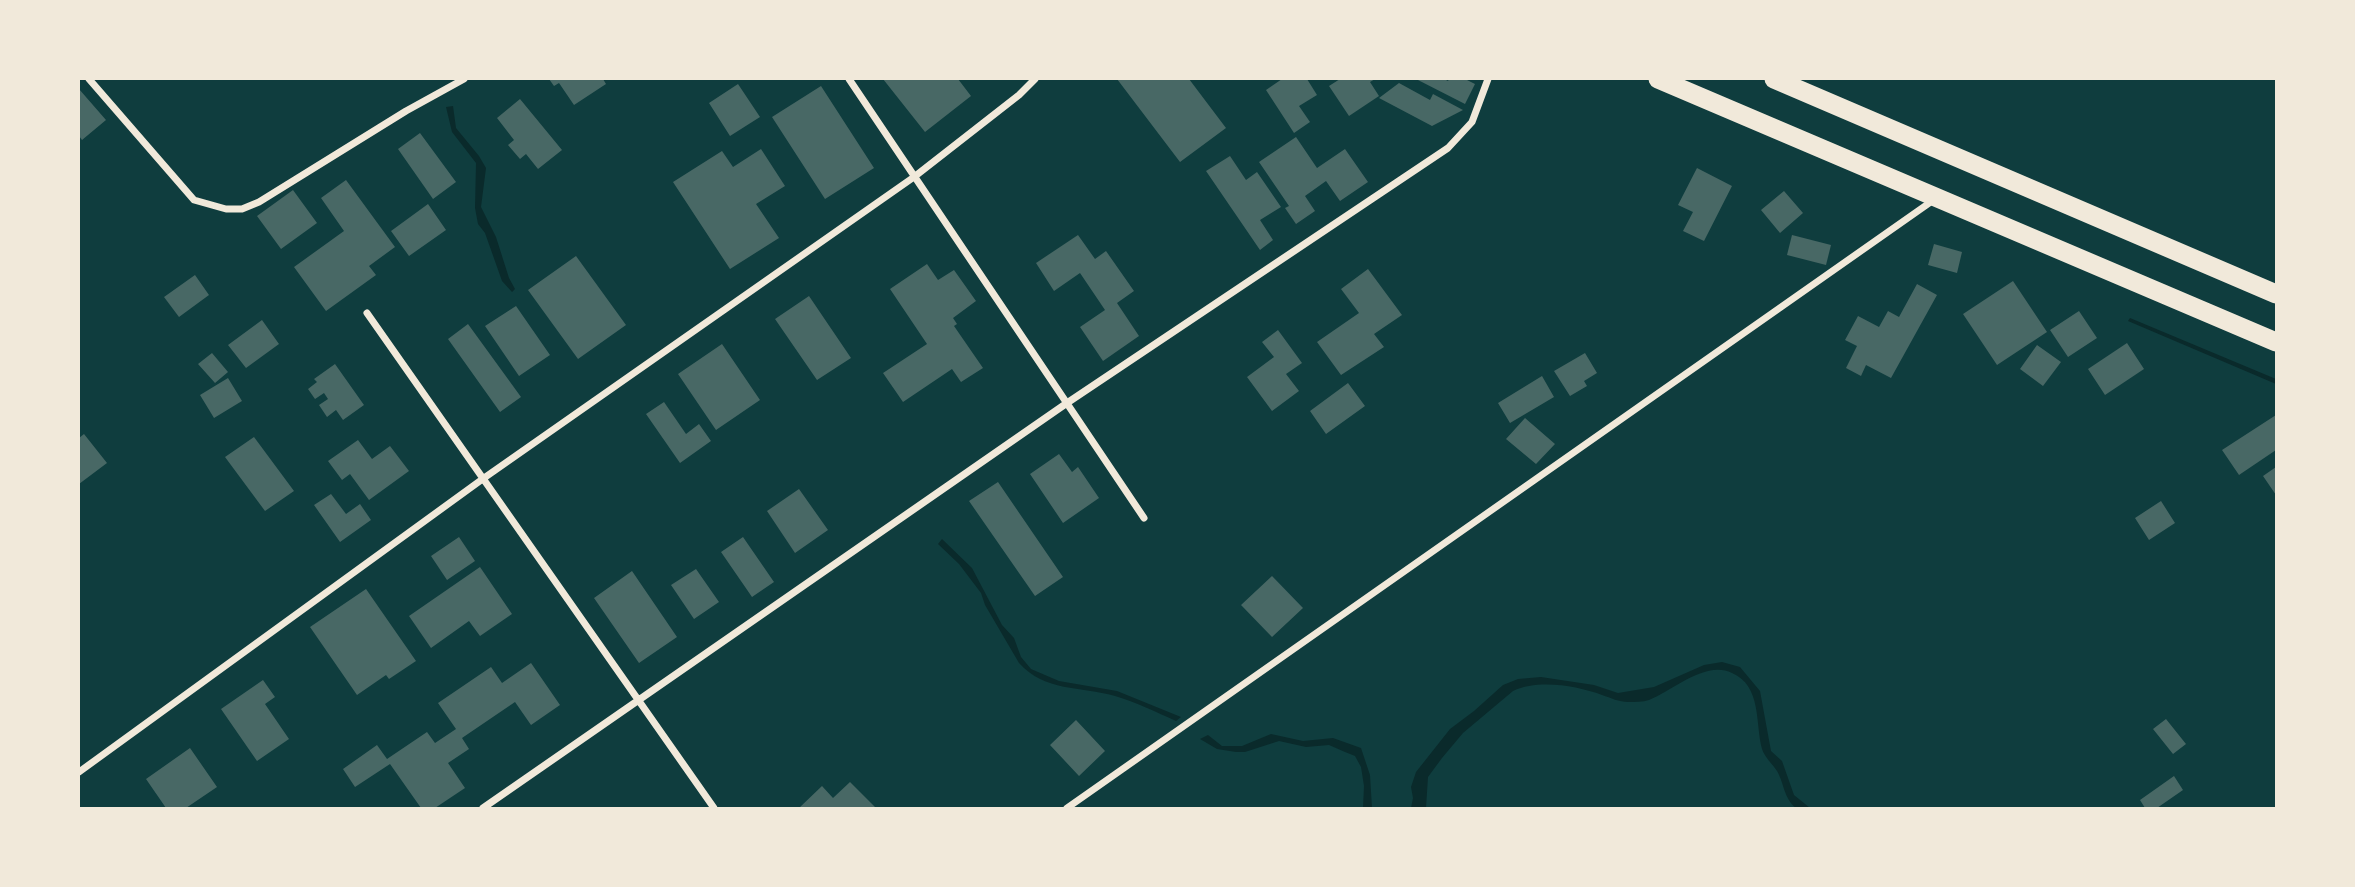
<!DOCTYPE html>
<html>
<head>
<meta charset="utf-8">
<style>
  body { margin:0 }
  #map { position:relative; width:2355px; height:887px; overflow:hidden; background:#0f3d3e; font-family:Quicksand,sans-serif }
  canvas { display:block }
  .frame { position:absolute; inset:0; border:80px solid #f1e9da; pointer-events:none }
</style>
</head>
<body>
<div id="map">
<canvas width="2355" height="887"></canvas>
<div class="frame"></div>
</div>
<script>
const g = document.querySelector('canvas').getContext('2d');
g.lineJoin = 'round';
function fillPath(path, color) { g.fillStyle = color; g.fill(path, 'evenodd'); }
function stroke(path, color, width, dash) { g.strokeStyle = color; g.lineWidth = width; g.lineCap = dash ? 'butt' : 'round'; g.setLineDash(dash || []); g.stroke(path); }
const water = new Path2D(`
  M453 106 456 128 479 156 486 168 481 207 496 237 509 278 515 289 512 292 502 281 485 233 478 224 475 208 476 163 452 132 446 107Z
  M2130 318 2276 379V384L2128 321Z
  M942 539 972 568 1002 625 1014 638 1021 657 1031 669 1059 681 1117 691 1181 717 1176 721C1156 712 1136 702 1115 696 1080 686 1045 692 1019 663L985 605 981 593 959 564 938 544Z
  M1722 662 1740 667 1760 691 1771 751 1782 761 1794 795 1810 808H1796C1784 799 1784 783 1777 771 1772 763 1765 758 1762 749 1755 723 1762 686 1732 673 1705 660 1673 691 1649 700 1643 702 1635 702 1628 702 1619 702 1611 698 1602 695 1577 686 1539 679 1513 691L1463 733 1442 758 1428 777 1426 808H1411L1413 798 1411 787 1416 772 1450 729 1474 711 1503 685 1518 679 1541 677 1594 685 1618 693 1654 687 1704 665Z
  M1271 734 1303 741 1333 738 1361 748 1370 775 1372 808H1363L1364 786 1361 767 1355 756 1345 752 1329 745 1306 747 1279 741 1245 752H1236L1217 749 1200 739 1208 735 1222 746H1242Z`);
const building = new Path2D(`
  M549 79H603L606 84 574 105 559 83 554 86Z
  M883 79H958L971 96 925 132Z
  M1117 79H1189L1226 128 1180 162Z
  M1282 79H1307L1317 95 1299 106 1310 122 1294 133 1266 90Z
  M1340 79H1375L1370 82 1379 96 1349 116 1329 86Z
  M1416 79H1444L1448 81 1449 79H1465L1475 84 1465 104Z
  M1399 83 1430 100 1433 94 1463 110 1432 126 1379 98Z
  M738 84 760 117 730 136 709 103Z
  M821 86 874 168 825 199 772 117Z
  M79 89 106 120 82 140 79 136Z
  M520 99 562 150 538 169 526 154 520 159 508 145 514 140 497 118Z
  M420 133 456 182 433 199 398 149Z
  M1296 137 1317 168 1345 149 1368 182 1340 201 1326 181 1305 196 1315 211 1296 224 1285 208 1289 206 1259 162Z
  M761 149 785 186 756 204 779 238 730 269 673 182 722 151 733 167Z
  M1230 156 1246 180 1257 172 1281 207 1260 220 1273 240 1260 250 1206 171Z
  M1697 168 1732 186 1704 241 1683 231 1693 212 1678 205Z
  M346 180 395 247 369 266 376 275 326 311 294 267 344 231 321 198Z
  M293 190 317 223 281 249 257 216Z
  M1784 191 1803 213 1780 233 1761 210Z
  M428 204 446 230 409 256 391 231Z
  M1078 235 1095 259 1106 251 1134 291 1117 303 1139 336 1103 361 1080 327 1105 310 1080 273 1054 291 1036 263Z
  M1792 235 1831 245 1826 265 1787 255Z
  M1934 244 1962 252 1957 273 1928 265Z
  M576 256 626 325 578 359 528 290Z
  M927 264 938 280 954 270 976 301 953 318 957 324 954 326 983 368 961 382 952 369 903 402 883 373 927 344 890 289Z
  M1368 269 1402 315 1374 334 1384 347 1341 375 1317 342 1359 313 1341 289Z
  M195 275 209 295 179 317 164 297Z
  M2013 281 2047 332 1997 365 1963 314Z
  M1917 284 1937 295 1891 378 1866 365 1861 376 1846 368 1857 346 1845 340 1858 316 1879 327 1888 311 1899 317Z
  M809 296 851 358 817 380 775 319Z
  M516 306 550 355 519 376 485 326Z
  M2079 311 2097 338 2068 357 2050 330Z
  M262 320 279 344 246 368 228 345Z
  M468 324 521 397 500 412 448 339Z
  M1278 330 1302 363 1286 374 1299 391 1272 411 1247 377 1274 357 1262 342Z
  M2127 343 2144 369 2105 395 2088 369Z
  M722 344 760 400 716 430 678 374Z
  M2037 345 2061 362 2043 386 2020 369Z
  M212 353 228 372 215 383 198 364Z
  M1585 353 1597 373 1584 381 1587 386 1570 396 1554 371Z
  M335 364 364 405 343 420 336 410 327 417 319 405 328 399 324 393 315 399 308 389 317 382 314 379Z
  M1542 376 1554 397 1510 423 1498 403Z
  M228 378 242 401 214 418 200 395Z
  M1348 383 1365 406 1326 434 1310 411Z
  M664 402 686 434 699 424 711 441 680 463 646 414Z
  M2276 415V450L2239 475 2222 450Z
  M1525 418 1555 444 1536 464 1506 439Z
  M84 434 107 463 79 484V438Z
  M254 437 294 491 265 511 225 457Z
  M358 440 372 459 390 446 409 471 369 500 350 474 342 480 328 461Z
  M1059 454 1072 472 1078 467 1099 498 1063 523 1030 474Z
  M2276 467V495L2263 476Z
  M998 482 1063 577 1035 596 969 501Z
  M799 489 828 530 795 553 767 511Z
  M331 494 346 514 360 504 371 520 340 542 314 505Z
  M2161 501 2175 523 2149 540 2135 518Z
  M459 537 475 561 447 580 431 556Z
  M743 537 774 582 752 597 721 552Z
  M480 567 512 614 480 636 469 621 431 648 409 616Z
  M696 569 719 602 694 619 671 585Z
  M632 571 677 637 639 663 594 598Z
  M1272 576 1303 608 1272 637 1241 605Z
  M366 589 416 661 389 679 386 675 357 695 310 627Z
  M531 663 560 705 531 725 515 702 462 738 469 749 448 763 465 788 435 808H421L390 764 355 787 343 769 377 745 387 759 427 732 435 743 456 729 438 703 491 667 502 683Z
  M263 680 275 697 265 704 289 739 257 761 221 709Z
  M2166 719 2186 744 2173 754 2153 729Z
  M1076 720 1105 751 1079 776 1050 745Z
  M190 748 217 787 186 808H166L146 779Z
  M2174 776 2183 790 2157 808H2145L2140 800Z
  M850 782 876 808H799L822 786 833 798Z`);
const minor = new Path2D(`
  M89 79 194 200 226 209H242L259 202 406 111 464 79
  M849 79 1144 518
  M367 313 714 808
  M79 772 484 478 914 177 1019 95 1035 79
  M483 808 1067 403 1448 148 1472 122 1488 79
  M1067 808 1935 199`);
const trunk = new Path2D(`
  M1658 79 2276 342
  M1774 79 2276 294`);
fillPath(water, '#0a2a2b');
fillPath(building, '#486865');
stroke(minor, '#f1e9da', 7);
stroke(trunk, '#f1e9da', 19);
</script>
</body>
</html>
